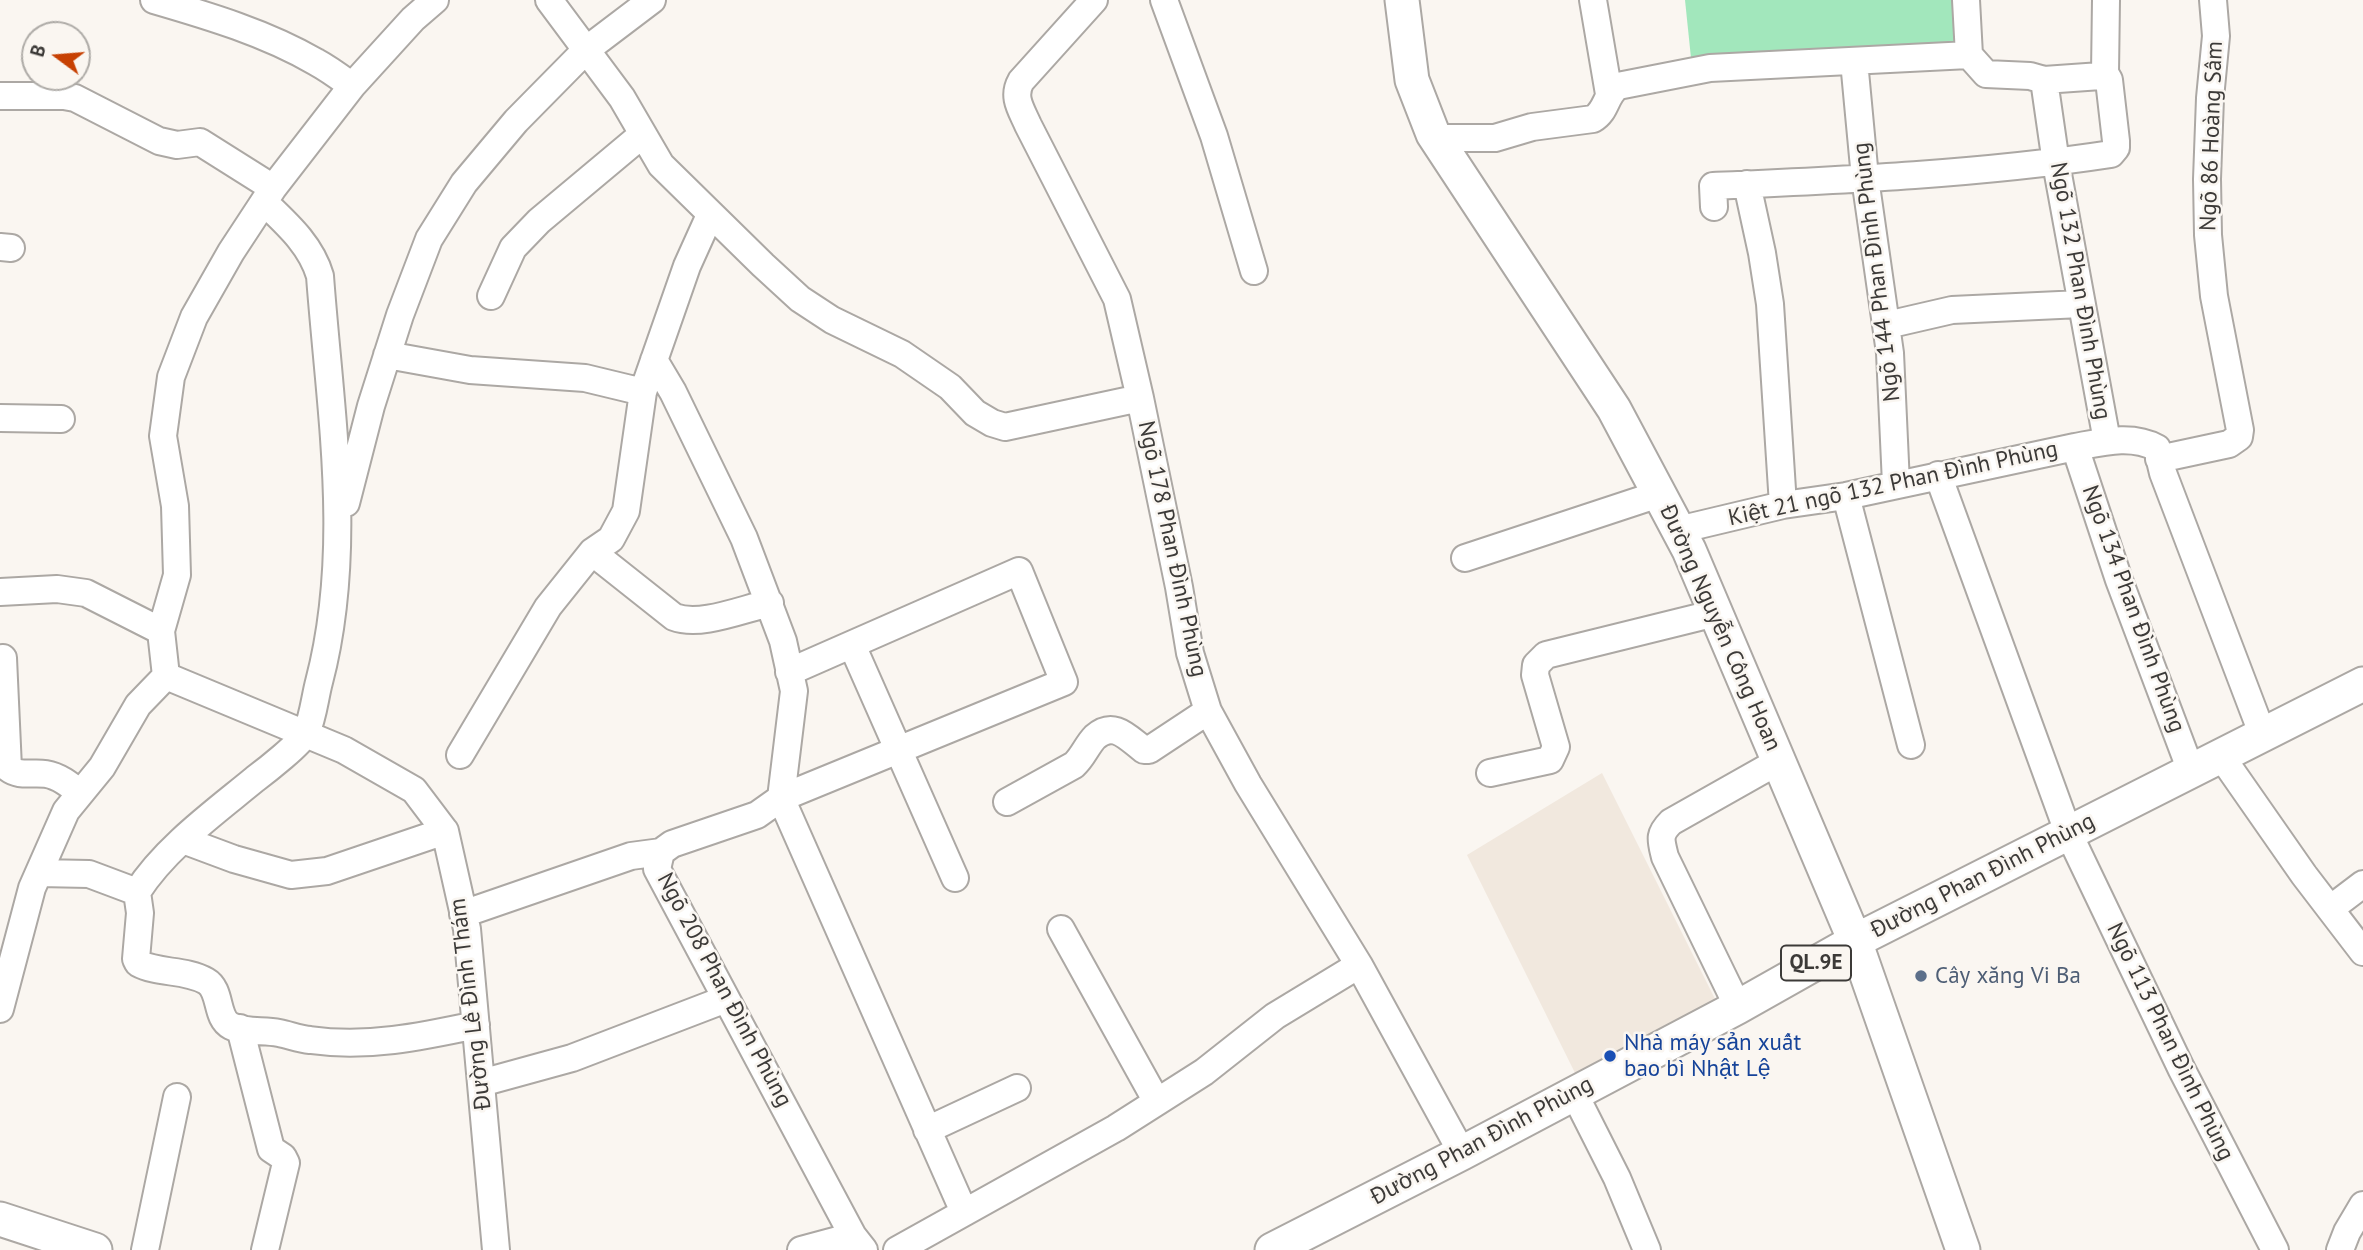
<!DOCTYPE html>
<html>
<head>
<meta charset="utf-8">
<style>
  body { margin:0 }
  #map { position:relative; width:2363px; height:1250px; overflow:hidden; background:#faf6f1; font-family:"PT Sans",sans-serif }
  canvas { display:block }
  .north { position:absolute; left:21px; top:21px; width:70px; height:70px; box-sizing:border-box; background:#faf6f1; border:2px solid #aeaba7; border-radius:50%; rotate:286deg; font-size:19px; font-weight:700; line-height:28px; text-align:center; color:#3c3a38 }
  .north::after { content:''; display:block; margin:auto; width:24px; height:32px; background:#c74103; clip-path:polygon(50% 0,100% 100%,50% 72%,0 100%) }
</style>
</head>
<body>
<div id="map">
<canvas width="2363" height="1250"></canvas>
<div class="north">B</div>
</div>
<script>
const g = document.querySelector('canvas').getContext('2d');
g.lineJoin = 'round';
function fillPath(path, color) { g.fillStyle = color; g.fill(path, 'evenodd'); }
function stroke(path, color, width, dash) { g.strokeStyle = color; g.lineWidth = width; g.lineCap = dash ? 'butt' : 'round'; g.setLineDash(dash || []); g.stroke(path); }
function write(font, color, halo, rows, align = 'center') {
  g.font = font + ' "PT Sans",sans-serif'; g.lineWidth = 5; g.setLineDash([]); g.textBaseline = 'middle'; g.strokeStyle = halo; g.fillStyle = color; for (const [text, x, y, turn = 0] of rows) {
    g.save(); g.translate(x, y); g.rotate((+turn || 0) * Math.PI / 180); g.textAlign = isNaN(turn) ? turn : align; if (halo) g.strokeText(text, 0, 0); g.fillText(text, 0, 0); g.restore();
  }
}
const built = new Path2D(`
  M1602 773 1720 1009 1578 1079 1467 855Z`);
const green = new Path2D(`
  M1685 0H1956L1958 46 1691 58Z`);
const minor = new Path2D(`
  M154 0C209 16 266 33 316 62 329 69 341 78 352 86
  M549 0 622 98 661 165 763 265 800 299 832 320 902 354 950 387 975 413 992 423 1005 427 1140 398 1179 587 1190 653 1208 711 1248 784 1359 965 1462 1153
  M1094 0 1021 81C1012 97 1021 109 1028 125L1117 299 1140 398
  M1164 0 1214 136 1254 271
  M1593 0 1609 94
  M1966 0 1969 55 1986 74 2030 76 2044 80 2101 76 2105 73 2106 0
  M1854 61 1865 178 1890 353 1896 484
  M2044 80 2056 163 2107 441
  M0 96H64L75 98 159 141 177 145 200 142 273 188
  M1436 138H1495L1532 127 1593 119C1607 111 1605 95 1618 86L1710 68 1969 55
  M1747 184 1762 253 1770 304 1783 505
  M1714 207 1713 186C1845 180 1980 174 2111 154L2116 148V141L2109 80 2105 73
  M0 247 11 248
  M491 296 513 248 539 221 643 134
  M1887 325 1952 310 2081 304
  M387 355 470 370 585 378 643 392
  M654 360 673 392 744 538 783 641 794 691 781 798 757 815 672 844 661 852 657 869 853 1236 864 1250
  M0 418 61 419
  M2075 447 2119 580 2191 771
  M2159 459 2229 444 2239 437 2240 430 2214 296 2208 235 2207 179 2210 98 2216 36 2213 0
  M1938 475 2068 832 2181 1068 2275 1250
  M1846 496 1911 745
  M346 503 371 406 400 315 429 239 464 183 516 121 586 50 652 0
  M1678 530 1783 505 1846 496 2075 447C2102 442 2132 434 2157 448L2163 473 2262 733
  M592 552 674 617C701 627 742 609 770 603
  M1465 558 1659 494
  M0 592 57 589 86 593 161 631
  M852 645 955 878
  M3 658 8 768C19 777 32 772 46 774 59 776 70 785 80 793
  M789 672 1019 571 1064 682 781 798 964 1212
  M166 676 161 631 177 575 175 506 163 436 171 377 194 317 231 252 273 188 352 86 413 19 435 0
  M166 676 344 750 414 790 445 831 467 929 496 1250
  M460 755 548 607 592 552 611 539 626 511 643 392 687 266 710 215
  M2221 756 2304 875 2363 952
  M1490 773 1550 760 1556 747 1535 675 1536 665 1546 655 1716 613
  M1007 802 1074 765C1083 757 1087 745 1095 737 1114 720 1128 738 1144 750H1149L1208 711
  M183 840 234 859 291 875 327 871 445 831
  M39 873 89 874 137 892C165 848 215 812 255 779 267 770 300 744 306 733 313 718 315 697 319 682 354 549 330 411 320 276 311 245 287 224 264 202
  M137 892 140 913 136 959 138 963C158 974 185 969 206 981 222 990 215 1018 231 1026 245 1033 263 1030 279 1033 289 1035 300 1039 310 1040 367 1048 420 1037 476 1025
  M2330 909 2363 884
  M463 914 631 856 661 852
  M1061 929 1157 1102
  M1738 1007 1665 857C1661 840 1658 835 1671 822L1779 761
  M0 1009 32 888 66 811 102 767 138 705 166 676
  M240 1028 271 1149 283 1157 286 1163 265 1250
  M481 1083 572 1058 726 999
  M1574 1093 1617 1178 1647 1250
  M927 1130 1017 1088
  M145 1250 177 1097
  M801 1250 853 1236
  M897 1250 1116 1128 1204 1072 1275 1016 1359 965
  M2340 1250 2347 1232 2363 1205`);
const major = new Path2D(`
  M1402 0 1412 80 1433 134 1614 409 1689 550 1855 941 1963 1250
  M0 1219 95 1250
  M1272 1250 1462 1153 1738 1007 1855 941 2363 684`);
const markers = [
  [1921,976,7,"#5c6f8a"],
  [1610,1056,7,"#1a4fb4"]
];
const shields = [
  [1816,963,70]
];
const shieldNames = [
  ["QL.9E",1816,963]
];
const streetNames = [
  ["Ngõ 86 Hoàng Sâm",2212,136,-88],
  ["Ngõ 144 Phan Đình Phùng",1877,272,-97],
  ["Ngõ 132 Phan Đình Phùng",2080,291,80],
  ["Kiệt 21 ngõ 132 Phan Đình Phùng",1893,484,-12],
  ["Ngõ 178 Phan Đình Phùng",1172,549,78],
  ["Ngõ 134 Phan Đình Phùng",2133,609,70],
  ["Đường Nguyễn Công Hoan",1720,628,66],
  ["Đường Phan Đình Phùng",1983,876,-27],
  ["Ngõ 208 Phan Đình Phùng",724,990,62],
  ["Đường Lê Đình Thám",471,1004,-97],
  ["Ngõ 113 Phan Đình Phùng",2170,1042,64],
  ["Đường Phan Đình Phùng",1482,1141,-28]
];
const serviceNames = [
  ["Cây xăng Vi Ba",1935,976]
];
const transitNames = [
  ["Nhà máy sản xuất",1624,1043],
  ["bao bì Nhật Lệ",1624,1069]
];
fillPath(built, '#f1e8de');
fillPath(green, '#a2e7bc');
stroke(minor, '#aca8a4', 30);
stroke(major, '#aca8a4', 37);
stroke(minor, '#fff', 26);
stroke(major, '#fff', 33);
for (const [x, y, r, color] of markers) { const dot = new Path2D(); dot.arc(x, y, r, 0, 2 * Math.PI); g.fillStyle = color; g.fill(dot); stroke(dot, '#faf6f1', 2.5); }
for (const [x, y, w] of shields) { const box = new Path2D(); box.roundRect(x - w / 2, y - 17.5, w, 35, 5); g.fillStyle = '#faf6f1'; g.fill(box); stroke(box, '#3c3a38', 2); }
write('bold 21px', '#3c3a38', null, shieldNames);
write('23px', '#3c3a38', '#faf6f1', streetNames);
write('23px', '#4e5e75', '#faf6f1', serviceNames, 'left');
write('23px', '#164399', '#faf6f1', transitNames, 'left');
</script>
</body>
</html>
